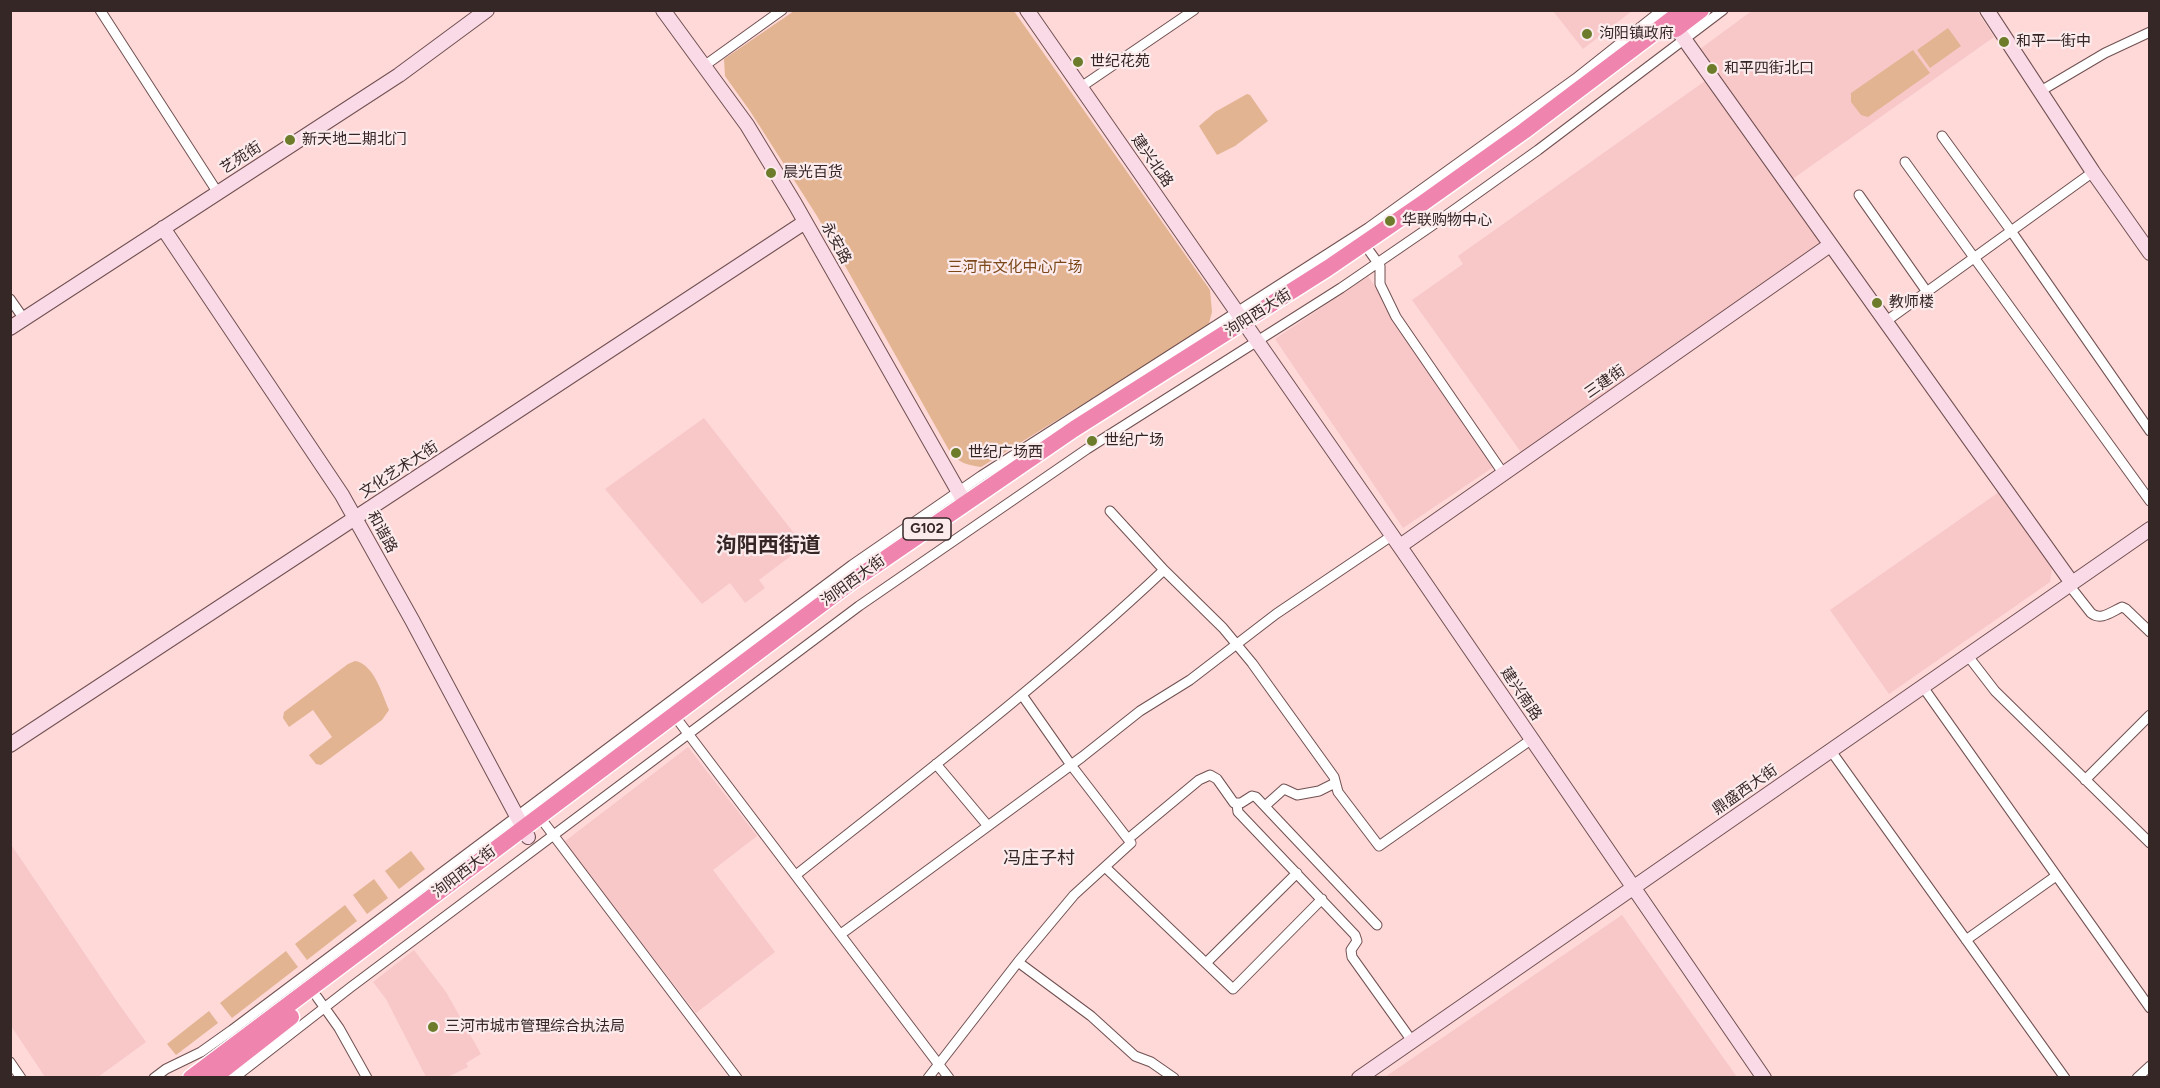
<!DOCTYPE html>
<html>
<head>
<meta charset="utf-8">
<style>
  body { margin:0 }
  #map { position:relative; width:2160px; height:1088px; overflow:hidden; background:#ffd8d8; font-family:Figtree,sans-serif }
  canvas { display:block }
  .frame { position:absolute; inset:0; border:12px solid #362727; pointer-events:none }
</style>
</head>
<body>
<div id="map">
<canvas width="2160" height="1088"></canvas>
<div class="frame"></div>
</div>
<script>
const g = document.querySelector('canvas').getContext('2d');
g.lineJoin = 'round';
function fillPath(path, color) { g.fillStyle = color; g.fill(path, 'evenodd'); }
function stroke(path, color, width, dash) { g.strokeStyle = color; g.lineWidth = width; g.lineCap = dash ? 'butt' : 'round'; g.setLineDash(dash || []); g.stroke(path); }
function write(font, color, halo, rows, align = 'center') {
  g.font = font + ' Figtree,"Noto Sans SC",sans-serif'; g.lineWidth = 4.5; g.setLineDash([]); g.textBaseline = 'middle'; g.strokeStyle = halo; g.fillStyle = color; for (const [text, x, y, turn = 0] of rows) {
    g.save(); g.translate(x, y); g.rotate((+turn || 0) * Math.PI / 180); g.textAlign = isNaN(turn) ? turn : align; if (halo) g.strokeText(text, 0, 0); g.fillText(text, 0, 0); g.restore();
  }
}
const built = new Path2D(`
  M1753 10 1977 11 1994 37 1791 180 1700 49Z
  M1553 11H1632L1583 49Z
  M1705 81 1823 243 1523 455 1412 300 1463 264 1458 256Z
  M1368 276 1495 466 1403 528 1275 339Z
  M704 418 804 546 759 580 765 588 745 603 730 583 702 604 605 489Z
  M1999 492 2052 568 2050 582 1889 694 1830 610Z
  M688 747 757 836 713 870 775 952 696 1013 564 842Z
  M10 843 116 1000 146 1042 98 1077H45L11 1026Z
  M1622 915 1737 1077H1385Z
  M414 950 446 992 481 1054 466 1063 468 1067 448 1077H426L386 999 373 982Z`);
const green = new Path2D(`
  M794 11H1014L1210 290 1212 312 1208 327 981 467C967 465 959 463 950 452L817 216 750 111 725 76 724 59Z
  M1948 28 1961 46 1930 68 1917 50Z
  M1913 50 1930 73 1868 117 1861 115 1851 102V93Z
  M1247 94 1250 95 1268 121 1235 146 1217 155 1199 126 1215 112Z
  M355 661C374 664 382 694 389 710L382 720 321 765 316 764 309 755 332 737 313 710 289 727 283 718 284 712 348 664Z
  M411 851 425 869 399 889 385 871Z
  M374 879 388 898 367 914 353 895Z
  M345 905 357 921 307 960 295 944Z
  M286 951 298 967 232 1018 220 1003Z
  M209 1011 218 1023 176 1055 167 1044Z`);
const street = new Path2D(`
  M100 10 218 193
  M704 66 782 10
  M1081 87 1194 10
  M2039 92 2105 53 2150 32
  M1942 136 2009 228 2150 431
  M1905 162 2150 501
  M1859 195 1927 292
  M1370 252 1380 266V284L1396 317 1503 473
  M10 299 24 319
  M1885 322 2093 172
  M1110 511 1164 570 1223 628 1252 663 1334 777 1338 792 1379 846 1532 739
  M2069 585 2091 613C2101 621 2111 612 2122 607L2126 609 2150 632
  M1968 656 1995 691 2150 843
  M1923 687 2150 1008
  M680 723 949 1078
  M1831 751 2065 1078
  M936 764 988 826
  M2085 780 2150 715
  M1237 804 1238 812 1355 935 1357 941 1351 950 1352 957 1412 1041
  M1265 806 1284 789 1297 795 1319 791 1335 783
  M545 824 737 1078
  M1128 839 1199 780 1210 775 1217 779 1234 803H1241L1252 796 1256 797 1377 925
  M1105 867 1233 989 1322 899
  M796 875C921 776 1048 679 1164 570
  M841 934 1082 757 1140 711 1190 680 1276 614 1393 535
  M1966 940 2056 876
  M1018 962 1091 1016 1135 1056 1151 1062 1174 1078
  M1206 963 1297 873
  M317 997 339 1028 367 1078
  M10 1062 21 1078
  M154 1078 166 1069 201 1052 232 1030 852 565 981 476 1368 228 1575 79 1662 10
  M234 1078 351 987 859 606 1087 449 1341 288 1430 227 1538 150 1723 10
  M928 1078 1018 962 1074 895 1131 843 1071 765 1022 695
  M2137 1078 2150 1066`);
const secondary = new Path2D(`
  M663 10 747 125 795 204 965 503
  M1027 10 1405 554 1764 1078
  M1987 10 2093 172 2150 253
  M1677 29 2072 583
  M163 228 342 495 412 620 528 837
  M10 328 399 75 487 10
  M1400 546 1830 245
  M10 745 805 222
  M1359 1078 2150 529`);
const highway = new Path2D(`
  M1676 29 1701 10
  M191 1078 851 582 1074 429 1328 268 1423 203 1524 131 1684 10
  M213 1078 291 1017`);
const markers = [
  [1587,34,6,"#6c7c2a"],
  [2004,42,6,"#6c7c2a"],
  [1078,62,6,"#6c7c2a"],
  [1712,69,6,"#6c7c2a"],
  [290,140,6,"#6c7c2a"],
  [771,173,6,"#6c7c2a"],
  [1390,221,6,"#6c7c2a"],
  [1877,303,6,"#6c7c2a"],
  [1092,441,6,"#6c7c2a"],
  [956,453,6,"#6c7c2a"],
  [433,1027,6,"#6c7c2a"]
];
const shields = [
  [927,529,48]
];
const shieldNames = [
  ["G102",927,529]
];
const poiNames = [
  ["泃阳镇政府",1599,34],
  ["和平一街中",2016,42],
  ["世纪花苑",1090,62],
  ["和平四街北口",1724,69],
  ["新天地二期北门",302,140],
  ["晨光百货",783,173],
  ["华联购物中心",1402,221],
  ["教师楼",1889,303],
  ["世纪广场",1104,441],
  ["世纪广场西",968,453],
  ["三河市城市管理综合执法局",445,1027]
];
const streetNames = [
  ["艺苑街",241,158,-33],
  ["建兴北路",1152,161,55],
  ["永安路",836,243,61],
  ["泃阳西大街",1258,313,-32],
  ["三建街",1605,382,-35],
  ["文化艺术大街",399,470,-33],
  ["和谐路",382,532,61],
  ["泃阳西大街",853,581,-36],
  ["建兴南路",1521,694,56],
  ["鼎盛西大街",1745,790,-35],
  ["泃阳西大街",464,872,-37]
];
const parkNames = [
  ["三河市文化中心广场",1015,268]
];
const quarterNames = [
  ["冯庄子村",1039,859]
];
const districtNames = [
  ["泃阳西街道",768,546]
];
fillPath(built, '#f8c8c9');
fillPath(green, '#e2b492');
stroke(street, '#705051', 11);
stroke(secondary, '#705051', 16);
stroke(highway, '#fff', 19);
stroke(street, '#fff', 9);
stroke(secondary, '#fadae7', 14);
stroke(highway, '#ef84ae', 16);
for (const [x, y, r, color] of markers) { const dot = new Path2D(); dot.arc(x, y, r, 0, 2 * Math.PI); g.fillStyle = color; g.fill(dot); stroke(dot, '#fcebec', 2); }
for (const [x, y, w] of shields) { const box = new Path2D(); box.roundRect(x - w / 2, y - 11, w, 22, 4.5); g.fillStyle = '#fcebec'; g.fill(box); stroke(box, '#362727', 1.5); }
write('bold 14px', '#362727', null, shieldNames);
write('15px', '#362727', '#fcebec', poiNames, 'left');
write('15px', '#362727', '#fcebec', streetNames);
write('15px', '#7b4719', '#fcebec', parkNames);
write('18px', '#362727', '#fcebec', quarterNames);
write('bold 21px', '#362727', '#fcebec', districtNames);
</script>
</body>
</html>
